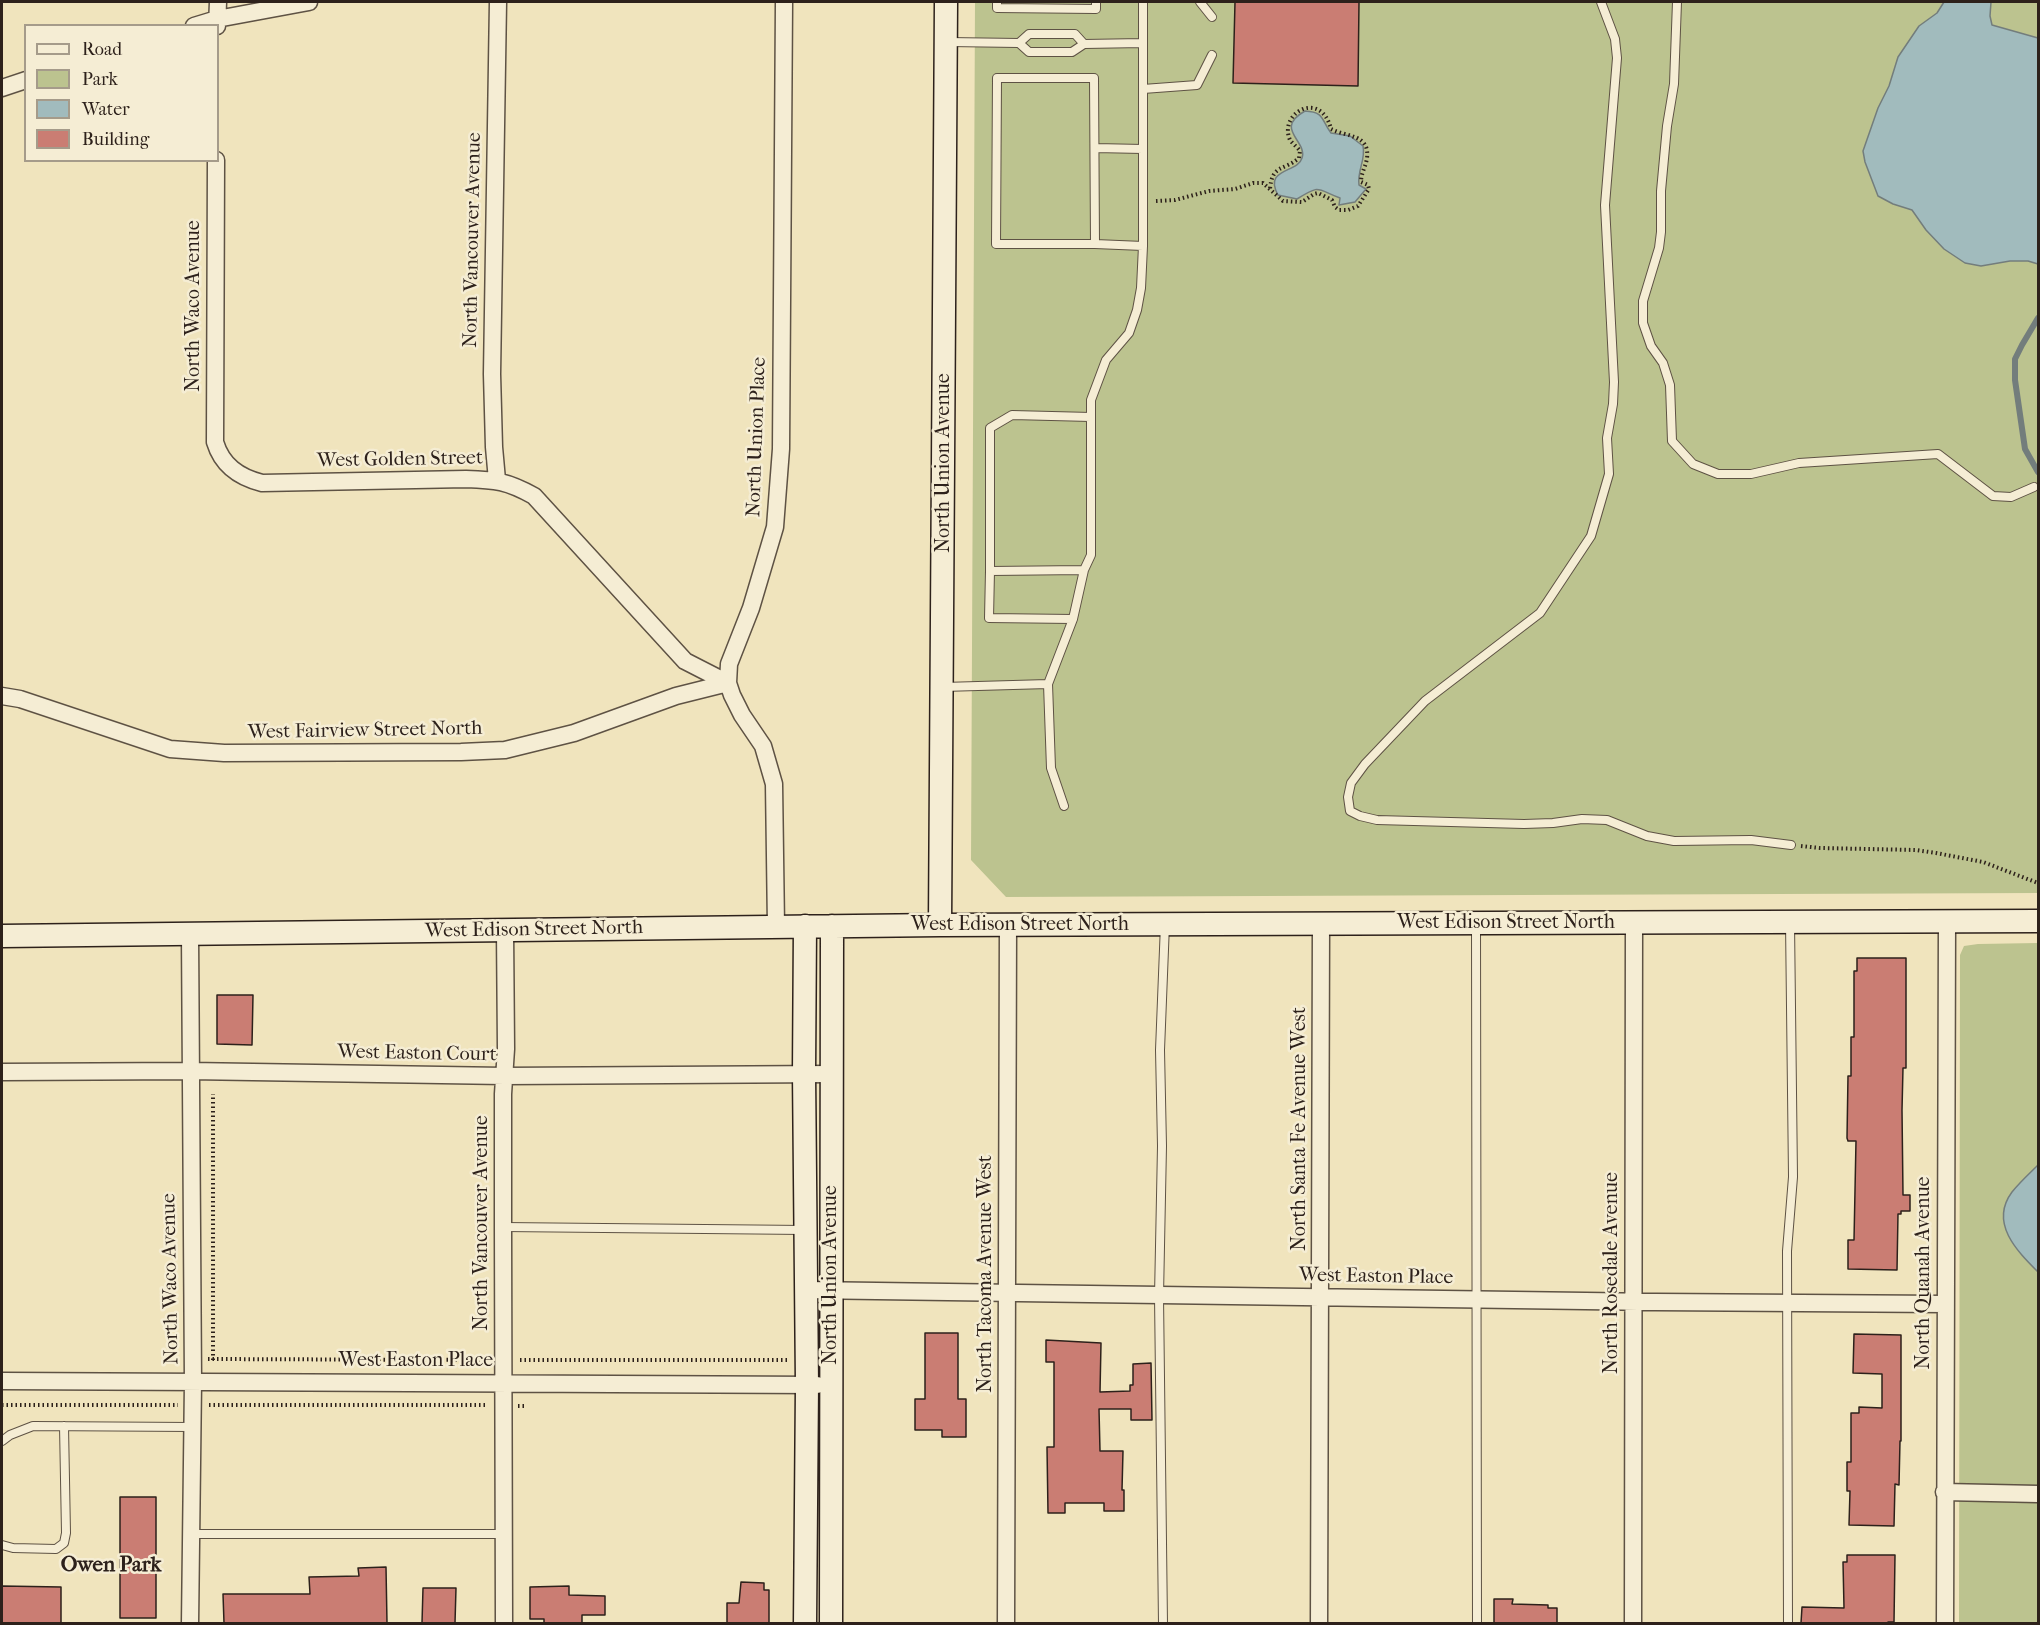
<!DOCTYPE html>
<html>
<head>
<meta charset="utf-8">
<style>
  body { margin:0 }
  #map { position:relative; width:2040px; height:1625px; overflow:hidden; background:#f0e4bd; font-family:"IM FELL French Canon",serif }
  canvas { display:block }
  .frame { position:absolute; inset:0; border:3px solid #2d211b; pointer-events:none }
  .legend { position:absolute; left:24px; top:24px; width:195px; height:138px; box-sizing:border-box; background:#f5edd4; border:2px solid #a59b8a; margin:0; padding:8px 10px; list-style:none; font-size:18px; color:#2d211b }
  .legend li { display:flex; align-items:center; gap:12px; height:30px }
  .legend b { width:30px; border:2px solid #a59b8a }
</style>
</head>
<body>
<div id="map">
<canvas width="2040" height="1625"></canvas>
<div class="frame"></div>
<ul class="legend">
<li><b style="height:8px;background:#f5edd4"></b>Road</li>
<li><b style="height:16px;background:#bcc38f"></b>Park</li>
<li><b style="height:16px;background:#a1bbbd"></b>Water</li>
<li><b style="height:16px;background:#ca7d73"></b>Building</li>
</ul>
</div>
<script>
const g = document.querySelector('canvas').getContext('2d');
g.lineJoin = 'round';
function fillPath(path, color) { g.fillStyle = color; g.fill(path, 'evenodd'); }
function stroke(path, color, width, dash) { g.strokeStyle = color; g.lineWidth = width; g.lineCap = dash ? 'butt' : 'round'; g.setLineDash(dash || []); g.stroke(path); }
function write(font, color, halo, rows, align = 'center') {
  g.font = font + ' "IM FELL French Canon",serif'; g.lineWidth = 5; g.setLineDash([]); g.textBaseline = 'middle'; g.strokeStyle = halo; g.fillStyle = color; for (const [text, x, y, turn = 0] of rows) {
    g.save(); g.translate(x, y); g.rotate((+turn || 0) * Math.PI / 180); g.textAlign = isNaN(turn) ? turn : align; if (halo) g.strokeText(text, 0, 0); g.fillText(text, 0, 0); g.restore();
  }
}
const green = new Path2D(`
  M975 2H2038V893L1006 897 971 860Z
  M2038 943V1623L1959 1624 1960 955 1964 946 1978 944Z`);
const water = new Path2D(`
  M1944 2H1991L1990 16 1992 25 2038 38V264L2028 261H2010L1981 266 1965 263 1944 249 1926 230 1912 210 1893 204 1878 196 1865 162 1863 151 1878 108 1889 86 1898 57 1919 26 1937 13Z
  M1305 111C1325 112 1321 120 1331 133L1350 136 1363 146C1366 160 1357 170 1359 185L1366 189 1355 202 1339 205 1340 198C1316 189 1321 184 1297 199L1278 195C1263 168 1298 173 1302 158 1308 141 1273 129 1305 111Z
  M2038 1165V1272C2017 1251 1989 1223 2012 1192 2020 1182 2030 1173 2038 1165Z`);
const stream = new Path2D(`
  M2038 318 2022 345 2015 359V380L2025 449 2038 472`);
const building = new Path2D(`
  M1235 2H1359L1358 86 1233 83Z
  M1857 958H1906V1068H1903L1902 1110 1903 1195H1910V1211H1901V1214H1898L1897 1270 1848 1269V1240H1854L1856 1141H1848L1847 1138 1848 1076H1851V1037H1854V971H1857Z
  M217 995H253L252 1045 217 1044Z
  M925 1333H958V1399H966V1437H942V1430H915V1399H925Z
  M1854 1334 1901 1335V1441H1900L1899 1485 1895 1484 1894 1526 1849 1525 1850 1491H1847V1462H1851V1413H1859V1407L1882 1408V1374L1853 1373Z
  M1046 1340 1101 1343 1100 1392 1130 1391V1385H1133V1364L1151 1363 1152 1420H1131V1409H1099L1100 1451H1123L1122 1490H1124V1511H1104V1503H1065V1513H1048L1047 1447H1054V1362H1046Z
  M120 1497H156V1618H120Z
  M1847 1555H1895L1894 1622H1888V1623H1801L1802 1607 1844 1608 1843 1562H1847Z
  M386 1567 387 1623H224L223 1594H310L309 1577 359 1576 358 1568Z
  M741 1582 764 1583V1590H769V1623H727V1603H739Z
  M2 1586 61 1587V1623H2Z
  M569 1586V1595L605 1596V1615H582V1623H544V1619H530V1587Z
  M423 1588H456L455 1623H422Z
  M1494 1599H1513L1512 1604 1548 1605V1608H1557V1623H1494Z`);
const path = new Path2D(`
  M1156 201 1175 200 1209 191 1235 189 1253 183H1263L1283 201 1302 202 1314 194 1318 193 1332 200 1335 207 1339 210H1348L1358 206 1369 189 1368 185 1361 182C1361 173 1366 166 1367 158 1370 134 1346 137 1331 129 1321 89 1278 113 1290 140 1292 143 1297 147 1300 151L1299 158C1284 171 1272 164 1270 189
  M1801 846 1820 848 1916 850 1936 853 1983 862 2038 883
  M208 1359 488 1360
  M213 1360V1094
  M520 1360H788
  M2 1405H178
  M209 1405H487
  M518 1406H527`);
const lane = new Path2D(`
  M997 2V8L1096 9V2
  M1200 2 1212 17
  M1601 2 1615 39 1617 58 1605 205 1614 382 1613 404 1607 438 1609 474 1591 536 1540 613 1425 701 1365 764 1351 783 1348 797 1350 811 1360 816 1377 820 1524 824 1553 823 1582 819 1607 820 1647 836 1674 841 1751 840 1791 845
  M1677 2 1674 84 1667 126 1661 191V232L1659 248 1643 301V323L1651 346 1663 363 1670 385 1672 441 1693 464 1718 474H1751L1799 463 1938 454 1993 496 2011 497 2034 487
  M948 42 1019 43 1029 34H1075L1084 44 1072 52H1029L1019 43
  M1084 44 1143 43
  M1143 89 1197 85 1212 55
  M1095 148 1143 149
  M1095 244 1094 78H997L996 244H1095L1143 246
  M990 571V428L1012 415 1091 417
  M1073 619 989 618 990 571 1084 570
  M1048 684 1051 768 1064 806
  M943 687 1048 684 1073 619 1084 570 1091 555V400L1106 360 1129 333 1137 310 1141 288 1143 246V2
  M1476 925 1477 1624
  M503 1227 805 1230
  M2 1441 10 1435 33 1426 192 1427
  M192 1534H504
  M2 1545 13 1548 56 1549 64 1543 66 1533 64 1426
  M1163 1624 1159 1296 1162 1146 1160 1050 1165 924
  M1788 1624 1787 1251 1793 1177 1790 922`);
const street = new Path2D(`
  M194 26 217 19 309 2
  M217 26 218 2
  M2 88 26 80
  M216 160 215 442C222 465 238 477 262 483L466 479C496 480 507 481 534 496L685 661 728 683
  M497 480 494 447 492 374 498 2
  M2 696 20 699 170 749 224 753 461 752 505 750 574 733 676 696 728 683
  M776 927 774 784 763 746 742 715 732 695 728 683 729 664 751 608 775 527 781 449 784 2
  M190 934 193 1382 190 1624
  M2 1072 190 1071 504 1076 833 1074
  M806 1290 1656 1302 1945 1304
  M2 1381 817 1385
  M1944 1492 2038 1494
  M504 1624 503 1227V1094L506 1049 505 930
  M1006 1624 1008 924
  M1319 1624 1321 923
  M1633 1624 1634 922
  M1945 1624 1947 922`);
const secondary = new Path2D(`
  M940 925 946 2
  M805 926 804 1073 807 1385 805 1624
  M2 936 940 925 2038 921
  M831 1624 832 926`);
const streetNames = [
  ["North Vancouver Avenue",473,240,-89],
  ["North Waco Avenue",194,306,-90],
  ["North Union Place",757,437,-88],
  ["West Golden Street",400,460,-1],
  ["North Union Avenue",944,463,-90],
  ["West Fairview Street North",365,731,-1],
  ["West Edison Street North",1506,923],
  ["West Edison Street North",1020,925],
  ["West Edison Street North",534,930,-1],
  ["West Easton Court",417,1054,1],
  ["North Santa Fe Avenue West",1300,1129,-90],
  ["North Vancouver Avenue",482,1223,-90],
  ["North Rosedale Avenue",1612,1273,-90],
  ["North Quanah Avenue",1924,1273,-90],
  ["North Tacoma Avenue West",986,1274,-90],
  ["North Union Avenue",831,1275,-90],
  ["West Easton Place",1376,1277,1],
  ["North Waco Avenue",171,1279,-91],
  ["West Easton Place",416,1361]
];
const neighbourhoodNames = [
  ["Owen Park",111,1566]
];
fillPath(green, '#bcc38f');
fillPath(water, '#a1bbbd');
stroke(water, '#737d7c', 1.5);
stroke(stream, '#737d7c', 6);
fillPath(building, '#ca7d73');
stroke(building, '#2d211b', 1.5);
stroke(lane, '#5e5244', 10);
stroke(street, '#5e5244', 19);
stroke(secondary, '#2d211b', 25);
stroke(path, '#2d211b', 4, [1.5, 3]);
stroke(lane, '#f5edd4', 8);
stroke(street, '#f5edd4', 16);
stroke(secondary, '#f5edd4', 22);
write('20px', '#2d211b', '#f5edd4', streetNames);
write('bold 21px', '#2d211b', '#f5edd4', neighbourhoodNames);
</script>
</body>
</html>
